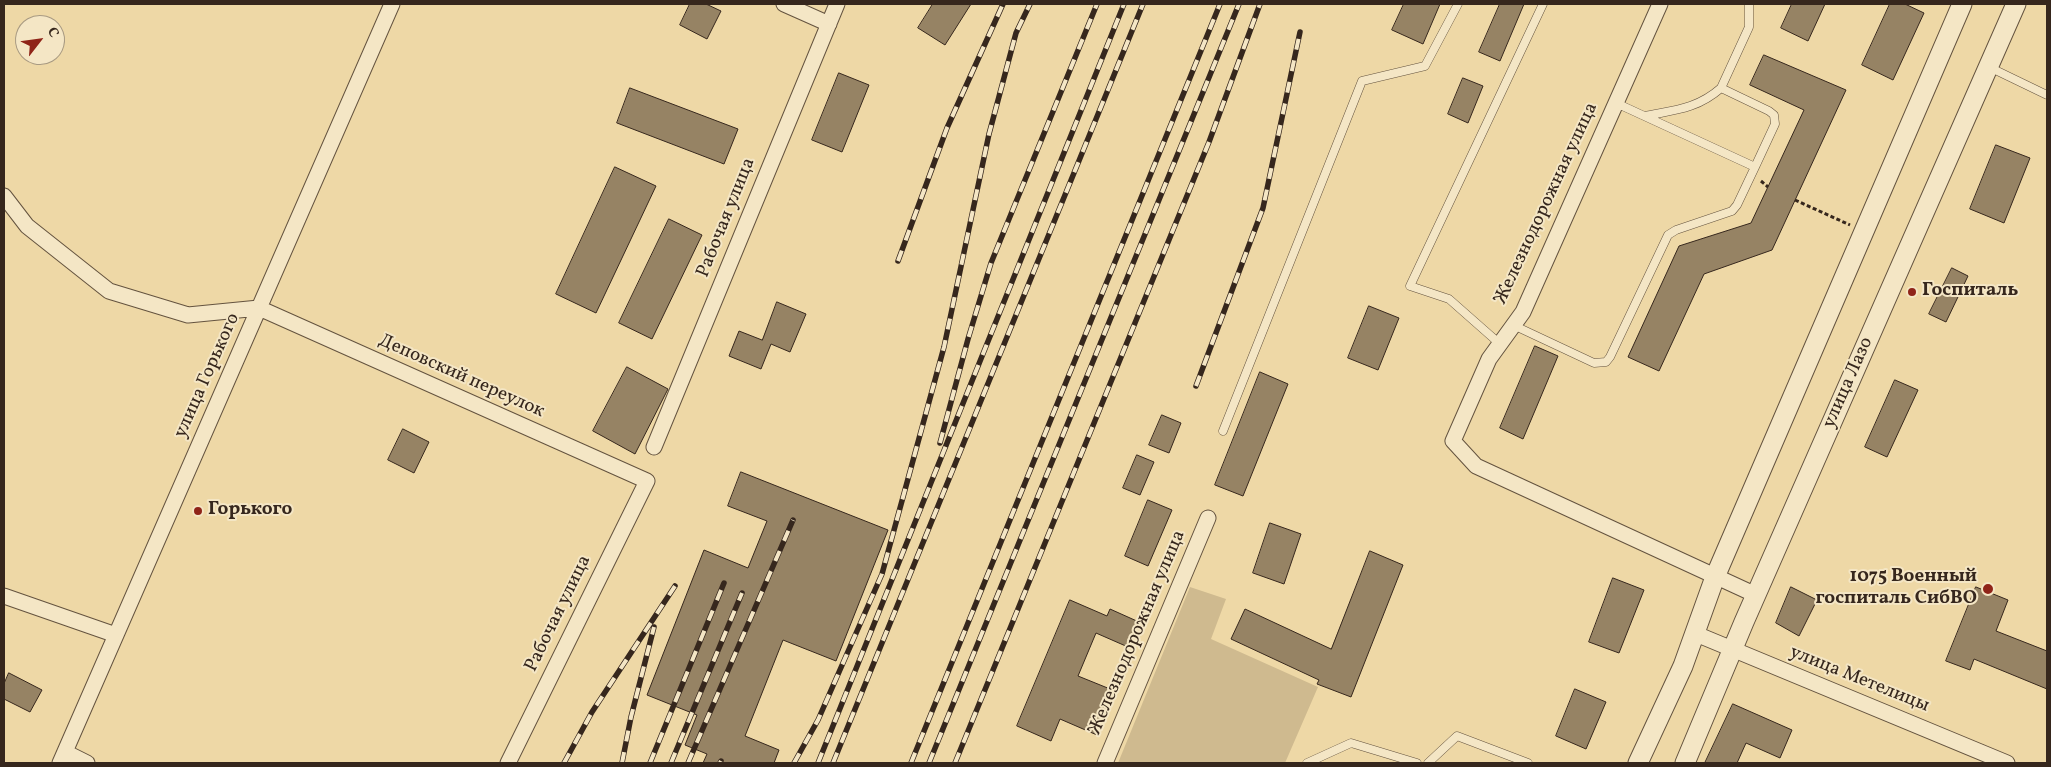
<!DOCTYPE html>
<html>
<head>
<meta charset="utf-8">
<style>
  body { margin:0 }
  #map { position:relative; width:2051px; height:767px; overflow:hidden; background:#eed8a6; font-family:Vollkorn,serif }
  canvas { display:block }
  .frame { position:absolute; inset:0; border:5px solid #36271d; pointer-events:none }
  .north { position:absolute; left:15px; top:15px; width:50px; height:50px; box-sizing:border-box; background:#f4e6c5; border:1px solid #a89a82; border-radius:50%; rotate:60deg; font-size:14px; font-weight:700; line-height:20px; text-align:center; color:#36271d }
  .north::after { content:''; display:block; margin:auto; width:18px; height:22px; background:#8f2418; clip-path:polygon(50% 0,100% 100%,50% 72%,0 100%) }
</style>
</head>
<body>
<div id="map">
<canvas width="2051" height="767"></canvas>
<div class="frame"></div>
<div class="north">С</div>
</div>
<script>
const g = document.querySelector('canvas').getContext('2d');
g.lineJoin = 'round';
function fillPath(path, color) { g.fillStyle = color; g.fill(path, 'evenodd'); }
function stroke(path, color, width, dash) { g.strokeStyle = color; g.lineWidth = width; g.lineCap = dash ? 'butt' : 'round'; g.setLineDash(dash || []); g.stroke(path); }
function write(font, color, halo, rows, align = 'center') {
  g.font = font + ' Vollkorn,serif'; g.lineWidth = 4; g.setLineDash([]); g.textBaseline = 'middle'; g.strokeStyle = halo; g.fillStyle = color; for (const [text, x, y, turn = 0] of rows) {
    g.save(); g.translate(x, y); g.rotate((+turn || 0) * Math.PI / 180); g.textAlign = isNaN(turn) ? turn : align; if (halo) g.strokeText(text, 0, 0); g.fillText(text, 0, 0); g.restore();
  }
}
const green = new Path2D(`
  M1190 587 1226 599 1211 639 1318 687 1285 763H1118Z`);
const building = new Path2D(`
  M690 4H706L721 11 707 39 680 25Z
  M933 4H971L945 45 918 28Z
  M1404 4H1440L1423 44 1392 30Z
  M1500 4H1524L1500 61 1479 52Z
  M1792 4H1825L1808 41 1781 28Z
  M1890 4H1905L1924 13 1893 80 1862 65Z
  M1764 55 1846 90 1772 250 1704 274 1659 371 1628 357 1679 246 1751 223 1804 110 1750 85Z
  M839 73 869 85 842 152 812 140Z
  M1463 78 1483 86 1468 123 1448 114Z
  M630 88 738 129 724 164 617 123Z
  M1996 145 2030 158 2004 223 1970 209Z
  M615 167 656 186 596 313 556 294Z
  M669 219 702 235 652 339 619 323Z
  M1952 268 1968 276 1946 322 1929 314Z
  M777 302 806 314 790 352 771 344 761 369 729 356 739 331 762 340Z
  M1369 306 1399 318 1378 370 1348 358Z
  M1535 346 1558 356 1523 439 1500 428Z
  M627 367 668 389 635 454 593 431Z
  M1260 372 1288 384 1243 496 1215 485Z
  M1895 380 1918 390 1887 457 1865 447Z
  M1162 415 1181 423 1169 453 1149 445Z
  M403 429 429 442 414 473 388 460Z
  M1137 455 1154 462 1140 495 1123 488Z
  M741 472 888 530 836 661 783 640 745 736 779 750 774 763H703L707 754 685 745 697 715 647 695 704 550 748 568 767 521 728 506Z
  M1148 500 1172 510 1148 566 1125 556Z
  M1270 523 1301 534 1284 584 1253 573Z
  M1370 551 1403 565 1351 697 1317 684 1319 680 1231 639 1245 609 1331 649Z
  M1613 578 1644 590 1619 653 1589 642Z
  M1791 587 1817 600 1799 636 1776 623Z
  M1976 587 2008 600 1996 631 2047 651V689L1974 659 1970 670 1946 661Z
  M1070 600 1107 616 1110 609 1139 622 1128 647 1096 633 1078 676 1115 691 1097 735 1060 719 1051 741 1017 726Z
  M9 673 42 690 30 712 4 699V684Z
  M1575 689 1606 702 1586 749 1556 736Z
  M1733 704 1792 730 1780 758 1746 743 1737 763H1705Z`);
const path = new Path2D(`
  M1761 181 1768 187
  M1795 200 1850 225`);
const service = new Path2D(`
  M1989 67 2047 95
  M1616 103 1755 167 1775 124 1774 115 1769 111 1721 88 1749 27V4
  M1645 116C1675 110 1697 109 1721 88
  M1513 325 1594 363 1606 362 1610 357 1668 235 1676 230 1732 211 1737 205 1755 167
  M1500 344 1449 299 1410 286 1543 4
  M1223 431 1362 81 1425 66 1458 4
  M1307 763 1351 743 1417 763
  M1428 763 1457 736 1528 763`);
const minor = new Path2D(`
  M784 4 829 24
  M1660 4 1523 312 1489 359 1453 441 1476 466 1756 595
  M4 196 27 226 109 291 188 315 259 308 647 481 508 763
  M654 447 837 4
  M4 596 116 635
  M1696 634 2007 763
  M65 752 87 763
  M60 763 392 4
  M1105 763 1208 518`);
const tertiary = new Path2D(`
  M1638 763 1683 666 1715 577 1962 4
  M1685 763 1744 622 2016 4`);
const rail = new Path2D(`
  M898 261 947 128 1003 4
  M1196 386 1263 208 1300 32
  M940 443 968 339 991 263 1097 4
  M564 763 592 712 675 586
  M622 763 631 717 654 627
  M650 763 724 583
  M671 763 742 593
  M688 763 793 520
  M720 763 721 761
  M794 763 818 720 882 574 944 347 989 134 1016 33 1030 4
  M818 763 1124 4
  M833 763 1143 4
  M911 763 1220 4
  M929 763 1239 4
  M955 763 1209 142 1260 4`);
const markers = [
  [1912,292,5,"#8f2418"],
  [198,511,5,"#8f2418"],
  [1988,589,6,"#8f2418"]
];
const streetNames = [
  ["Железнодорожная улица",1547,204,-65],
  ["Рабочая улица",727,218,-68],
  ["улица Горького",208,376,-66],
  ["Деповский переулок",461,377,24],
  ["улица Лазо",1849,383,-66],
  ["Рабочая улица",559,614,-64],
  ["Железнодорожная улица",1138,633,-67],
  ["улица Метелицы",1859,680,22]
];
const poiNames = [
  ["Госпиталь",1922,292],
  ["Горького",208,511],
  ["1075 Военный",1977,578,"right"],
  ["госпиталь СибВО",1977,600,"right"]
];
fillPath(green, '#cfba8f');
fillPath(building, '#968364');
stroke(building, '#36271d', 1);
stroke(service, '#64533f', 9);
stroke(minor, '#64533f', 17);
stroke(tertiary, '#64533f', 21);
stroke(path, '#36271d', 3, [4, 2.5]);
stroke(service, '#f4e6c5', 8);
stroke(minor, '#f4e6c5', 15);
stroke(tertiary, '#f4e6c5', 19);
stroke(rail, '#36271d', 5.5);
stroke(rail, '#f4e6c5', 4, [11]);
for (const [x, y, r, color] of markers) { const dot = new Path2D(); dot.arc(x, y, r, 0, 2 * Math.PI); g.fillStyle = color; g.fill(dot); stroke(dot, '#f4e6c5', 2); }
write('19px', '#36271d', '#f4e6c5', streetNames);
write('bold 19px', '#36271d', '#f4e6c5', poiNames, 'left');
</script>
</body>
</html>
